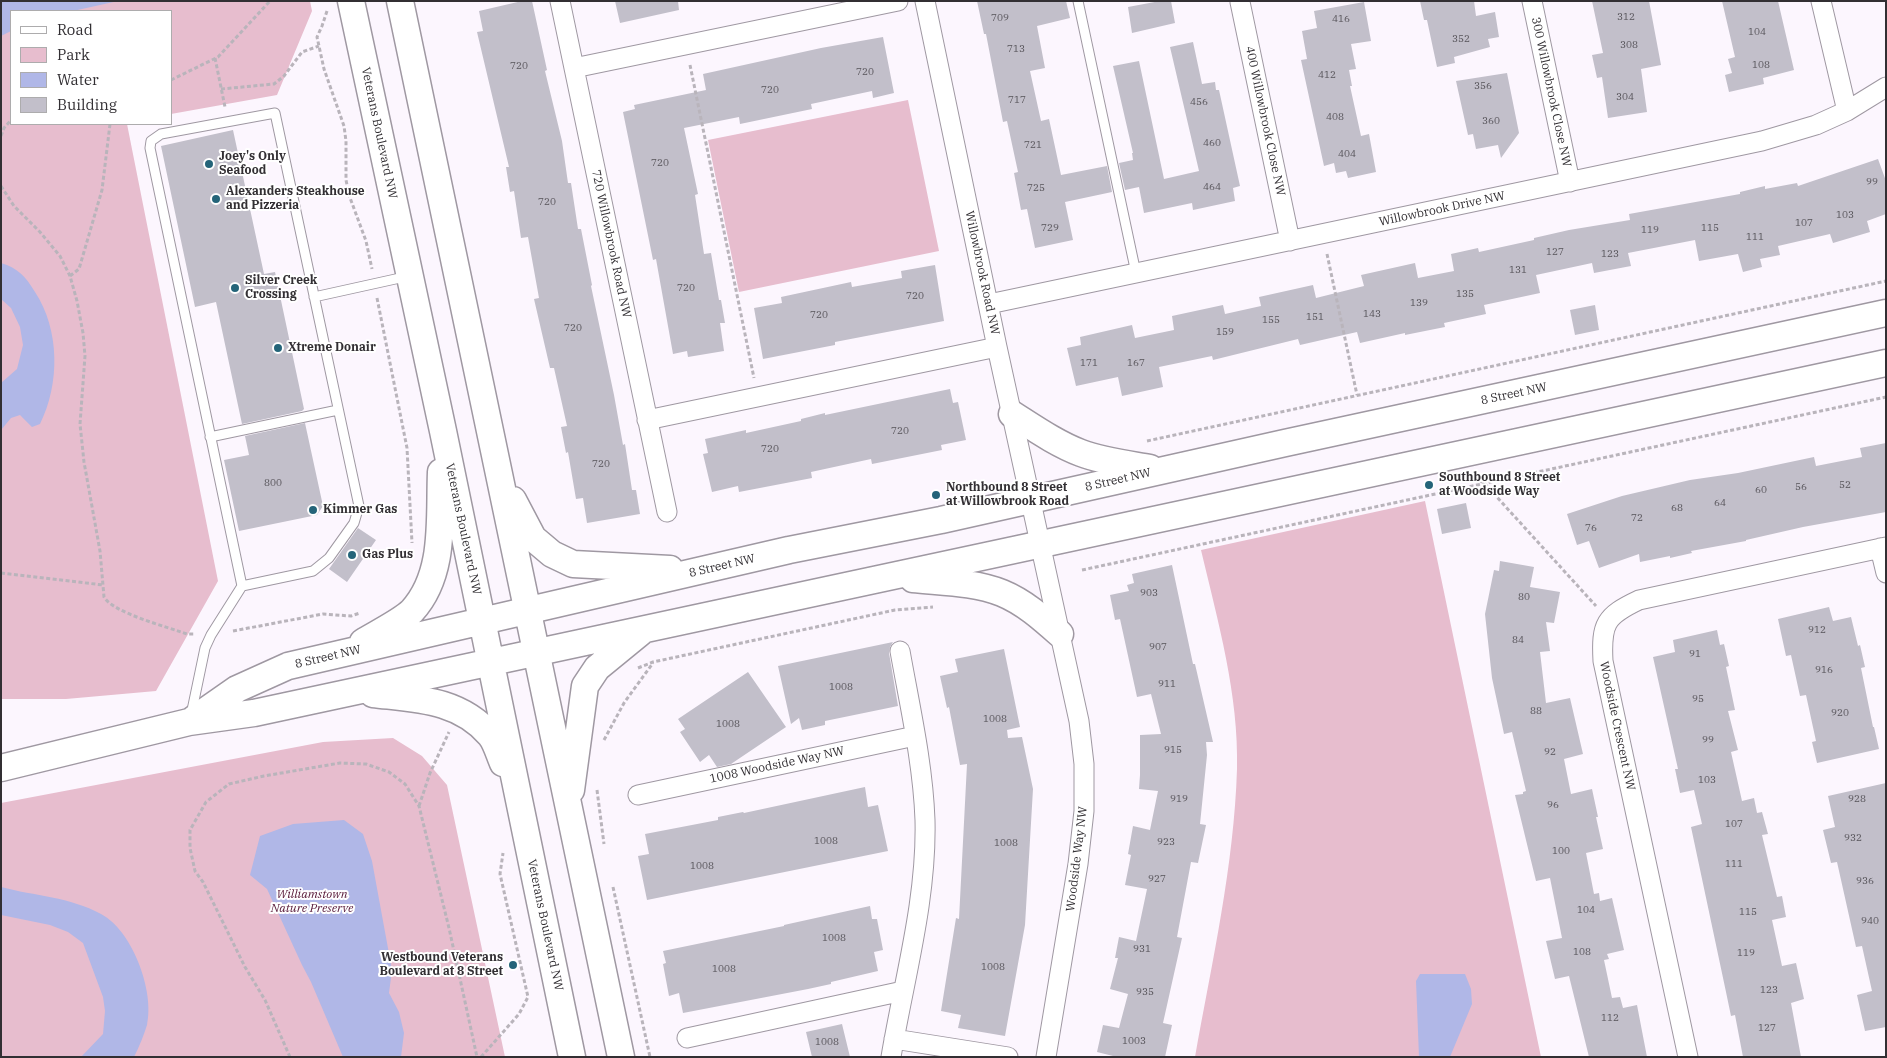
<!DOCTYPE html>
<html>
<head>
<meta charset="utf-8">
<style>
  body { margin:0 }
  #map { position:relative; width:1887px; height:1058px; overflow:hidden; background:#fcf6fe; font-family:"IBM Plex Serif",serif }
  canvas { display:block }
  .frame { position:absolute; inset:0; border:2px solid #322f33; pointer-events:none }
  .legend { position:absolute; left:10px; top:10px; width:162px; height:115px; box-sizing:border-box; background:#fff; border:1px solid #adacad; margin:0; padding:6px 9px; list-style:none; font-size:15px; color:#322f33 }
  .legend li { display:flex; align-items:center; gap:10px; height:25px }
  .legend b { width:25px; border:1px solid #adacad }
</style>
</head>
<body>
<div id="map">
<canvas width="1887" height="1058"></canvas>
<div class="frame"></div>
<ul class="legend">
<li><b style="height:6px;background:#fff"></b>Road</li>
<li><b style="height:14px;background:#e7bdce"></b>Park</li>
<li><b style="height:14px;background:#b0b7e7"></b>Water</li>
<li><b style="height:14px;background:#c2bfca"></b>Building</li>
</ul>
</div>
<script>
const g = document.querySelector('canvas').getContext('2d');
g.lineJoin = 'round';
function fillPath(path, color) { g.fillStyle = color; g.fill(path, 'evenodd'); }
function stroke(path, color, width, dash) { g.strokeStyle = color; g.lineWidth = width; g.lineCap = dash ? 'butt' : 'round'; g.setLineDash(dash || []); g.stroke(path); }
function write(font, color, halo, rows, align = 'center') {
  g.font = font + ' "IBM Plex Serif",serif'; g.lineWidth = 4; g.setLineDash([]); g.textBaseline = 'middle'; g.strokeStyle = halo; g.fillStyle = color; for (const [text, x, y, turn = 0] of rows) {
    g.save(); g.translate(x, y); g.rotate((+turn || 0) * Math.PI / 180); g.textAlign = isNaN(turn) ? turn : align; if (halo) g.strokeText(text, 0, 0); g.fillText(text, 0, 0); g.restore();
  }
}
const green = new Path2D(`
  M1 1H310L312 11 277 95 171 114V11H11V124H127L218 581 156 691 66 699H1Z
  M908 100 939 251 739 292 708 140Z
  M1425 501 1541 1057H1195C1212 962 1234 866 1237 769 1239 695 1218 622 1201 550Z
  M393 738 422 756 447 785 505 1057H1V803L323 742Z`);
const water = new Path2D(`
  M1 1H118L73 11H11V31L1 36Z
  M1 263C18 268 26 277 35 292 60 330 60 384 40 424L32 427 20 415 11 418 1 430V383L17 369 23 345 20 327 11 308 1 299Z
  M344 820 363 834 372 861 392 970 389 993 399 1012 404 1033 401 1057H343L311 982 302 965 267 889 250 875 260 836 293 824Z
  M1 887C35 896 70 897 101 914 132 930 155 991 147 1025 144 1035 139 1047 134 1057H81L103 1034 105 1011 103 997 83 943 68 932 50 925 1 915Z
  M1420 974H1465L1471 989 1472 1004 1450 1057H1419L1416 981Z`);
const building = new Path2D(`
  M522 1H532L547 70 545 71 562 141 568 183H571L578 229H581L592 285 591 286 614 395 623 445 625 444 632 490H636L640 514 587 523 583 498 576 499 568 452 566 453 561 427 567 426 554 368H550L534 299 539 298 528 237 521 238 514 191 510 192 506 167H509L477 32 483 31 479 11Z
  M615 1H678L679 10 620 23Z
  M977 1H1066L1070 18 1037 26 1045 68 1030 71 1041 121 1049 119 1061 175 1107 166 1112 192 1065 202 1073 240 1035 248 1027 209 1021 210 1014 173 1018 172 1007 121 1003 122 986 34H984Z
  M1160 1H1171L1175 23 1132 33 1128 7Z
  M1420 1H1474L1476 16 1495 12 1499 37 1488 39 1490 47 1454 57 1455 63 1437 67 1427 20H1424Z
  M1592 1H1649L1661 65 1641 69 1647 112 1608 118 1602 77 1597 78 1592 55 1603 53Z
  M1722 1H1778L1794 70 1763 78 1764 84 1729 92 1725 75 1732 73 1728 59 1735 57Z
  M1364 2 1371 41 1351 44 1356 69 1349 70 1352 86H1350L1361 136 1369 134 1376 172 1348 178 1346 171 1336 173 1334 163 1324 166 1301 60 1307 59 1302 31 1317 28 1314 11Z
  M883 37 894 93 873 98 872 91 811 104 812 109 740 124 739 117 684 128 698 194 695 195 704 254 711 253 719 300H721L725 323H720L724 351 688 357 687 351 673 354 656 259 653 260 623 112 635 109 634 105 706 90 703 74 821 48Z
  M1193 42 1202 84 1215 82 1216 90H1219L1240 186 1233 188 1235 201 1193 210 1192 203 1144 213 1139 187 1125 190 1119 163 1133 160 1132 153H1133L1113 66 1139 61 1164 179 1199 171 1170 47Z
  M1507 73 1519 133 1501 158 1498 145 1476 149 1473 134 1468 135 1456 81Z
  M233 130 264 274 275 272 304 409 302 411 242 424 216 302 195 307 161 146Z
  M1878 159 1886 181V214L1867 221 1870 232 1833 243 1830 234 1778 246 1780 255 1760 259 1762 267 1743 272 1738 254 1699 261 1695 240 1628 253 1631 266 1594 273 1592 263 1536 275 1540 293 1484 305 1486 314 1444 323 1445 327 1405 335V333L1360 343 1357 332 1300 345 1298 339 1213 360 1212 356 1159 367 1163 387 1122 396 1118 377 1076 386 1067 348 1081 345 1080 337 1132 325 1135 338 1174 330 1172 316 1223 305 1225 314 1261 306 1259 297 1313 285 1316 298 1364 286 1361 275 1415 263 1418 278 1454 271 1451 254 1478 248 1479 252 1534 240V238L1569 230 1630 220 1629 214 1740 194V192L1765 186V189L1797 183 1798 186Z
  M935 265 944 321 835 342V345L763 359 754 308 782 303 781 297 851 282 852 287 902 278 901 271Z
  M1595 305 1599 330 1575 335 1570 310Z
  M950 389 953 403 958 402 966 440 941 445 942 450 872 464 871 459 811 472 812 478 739 492 738 486 712 492 703 454 708 453 705 439 746 430V433L801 421V419L825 413V415Z
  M305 423 323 506 317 515 239 531 224 460 249 455 245 436Z
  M1886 443V512L1803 527 1746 540V541L1691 551 1692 553 1670 558V556L1640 562 1639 554 1599 568 1589 541 1577 545 1567 514 1622 496 1690 480 1738 473 1814 457 1816 466 1862 457 1860 448Z
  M1466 503 1471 528 1442 534 1437 509Z
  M358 528 376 540 347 582 329 569Z
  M1500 561 1534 567 1530 587 1560 592 1554 623 1546 622 1550 651 1540 652 1546 703 1570 698 1583 754 1564 759 1571 794 1592 789 1598 817H1596L1603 849 1586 853 1594 894 1599 893 1600 901 1612 898 1624 950 1607 954 1609 959 1604 960 1612 998 1620 997 1623 1008 1637 1005 1647 1057H1589L1569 976 1555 979 1546 941 1562 938 1550 878 1536 881 1515 795 1523 794V792L1526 791 1512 732 1504 734 1492 678 1485 614 1494 570 1499 571Z
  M1172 565 1193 664H1195L1213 742H1206L1207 755 1200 824 1206 825 1198 863 1191 862 1177 937 1182 938 1163 1023 1172 1025 1165 1057H1117L1097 1052 1103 1025 1119 1028 1128 994 1110 989 1118 958H1115L1119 937 1136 941 1147 889 1125 885 1131 855 1128 854 1133 826 1150 830 1158 791 1139 789 1140 775V735L1161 734 1151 694 1137 697 1120 619 1115 620 1110 595 1129 591 1127 585 1134 583 1132 574Z
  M1829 607 1833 621 1851 617 1858 646 1860 645 1865 667 1861 668 1873 727H1874L1879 749 1817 763 1812 742 1816 741 1806 695 1800 696 1791 655 1786 656 1778 619Z
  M1717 630 1720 645 1724 644 1729 666 1726 667 1735 710 1728 711 1738 750 1731 752 1742 801 1754 798 1757 813 1762 812 1768 834 1762 835 1777 897 1782 896 1786 917 1772 920 1782 966 1796 963 1804 999 1791 1003 1801 1057H1743L1735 1015 1731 1016 1726 992 1691 827 1702 824 1694 790 1680 793 1675 769H1678L1653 657 1675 652 1673 640Z
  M893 642 890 647 889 653 898 706 825 721V725L802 730 799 718 791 724 778 666Z
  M1004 649 1020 727 1007 730 1008 738 1022 737 1033 789 1025 925 1005 1036 958 1028 961 1015 941 1011 956 918 959 919 967 764 960 765 949 707 947 708 940 676 958 672 955 659Z
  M748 672 786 727 731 764 717 767 709 755 700 762 680 732 685 729 678 719Z
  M1886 783V1027L1865 1031 1857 995 1872 991 1862 946 1856 947 1837 862 1831 863 1823 830 1835 827 1828 796Z
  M865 787 868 807 878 805 888 851 647 900 638 856 649 854 645 834 718 820V817L743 812 744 813Z
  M870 906 872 919H877L883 950 874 952 878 971 831 982V984L808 989 683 1013 679 993 669 996 663 964 666 963 663 951 784 926V925Z
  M842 1024 850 1057H812L806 1032Z`);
const path = new Path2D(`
  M327 11 322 26 317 37 324 69 344 126 346 141V180L349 195 366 241 372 269
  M215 58 225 107
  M690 65 754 378
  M171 80 218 57 270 1
  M221 89 274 84 284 76 302 52 319 46
  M1 136 4 128 11 120
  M1 186 14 206 40 232 60 256 70 276 77 301 83 333 85 356 80 424 84 462 100 551 104 597C113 613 168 627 187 634H195
  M1327 254 1357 395
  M70 276 79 269 102 190 110 124
  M377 298 407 448 412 543
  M1147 441 1886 281
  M1473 478H1476L1485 484 1596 606
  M1082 570 1886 397
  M1 573 103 585
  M233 631 323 614 351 616 360 613
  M638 668 653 662 895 610 933 607
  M604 740 624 703 653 663
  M597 790 604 844
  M419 806 430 773 449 732
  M613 887 650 1057
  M290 1057 265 1000 245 967 203 882 195 871 190 848V830L206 802 229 784 264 776 340 763 366 764 389 772 405 784 419 806 449 928 477 1057
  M481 1057 519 1014 528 997 500 874 503 853`);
const lane = new Path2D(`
  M1078 1 1136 273
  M314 297 409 276
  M210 437 338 410
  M191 715 205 648 211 635 242 586 313 571 329 558 354 523 359 506 275 113 161 134 151 141 150 148 242 586`);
const street = new Path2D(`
  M560 1 667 512
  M925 1 997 347 1079 721 1084 764V811L1078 864 1046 1057
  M1532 1 1570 182
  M1821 1 1847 111
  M1240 2 1290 241
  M574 68 898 1
  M989 304 1762 141 1816 125 1847 111 1886 87
  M647 420 997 347
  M1880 548 1886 573
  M638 795 915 736
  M687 1038 903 991
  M894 1039 1008 1057
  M891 1057C904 979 927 900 925 820 923 764 910 707 900 651
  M1688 1057 1603 661C1601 624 1605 616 1639 600L1886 547`);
const secondary = new Path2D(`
  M351 1 443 431 572 1057
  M400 1 621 1057
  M1012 414C1034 428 1057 444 1081 453 1102 461 1127 464 1150 468
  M513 500 533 538 552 554 573 564 670 569
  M913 579C942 582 975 582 1002 593 1024 602 1042 618 1060 634
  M363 642C376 634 402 621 412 611 446 574 439 518 441 472
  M373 694C416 699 459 699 490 735 496 742 499 754 503 763
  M194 719 237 689 288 666 789 550 941 520 1285 443 1886 313
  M1 768 189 722 254 713 1886 363
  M571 790 585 686 597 668 641 632`);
const markers = [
  [209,164,5,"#246479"],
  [216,199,5,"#246479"],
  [235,288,5,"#246479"],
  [278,348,5,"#246479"],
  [1429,485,5,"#246479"],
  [936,495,5,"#246479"],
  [313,510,5,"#246479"],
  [352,555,5,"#246479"],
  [513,965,5,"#246479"]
];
const numberNames = [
  ["312",1626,17],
  ["709",1000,18],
  ["416",1341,19],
  ["104",1757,32],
  ["352",1461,39],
  ["308",1629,45],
  ["713",1016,49],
  ["108",1761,65],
  ["720",519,66],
  ["720",865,72],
  ["412",1327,75],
  ["356",1483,86],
  ["720",770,90],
  ["304",1625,97],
  ["717",1017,100],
  ["456",1199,102],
  ["408",1335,117],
  ["360",1491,121],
  ["460",1212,143],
  ["721",1033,145],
  ["404",1347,154],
  ["720",660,163],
  ["99",1872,182],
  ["464",1212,187],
  ["725",1036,188],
  ["720",547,202],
  ["103",1845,215],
  ["107",1804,223],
  ["729",1050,228],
  ["115",1710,228],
  ["119",1650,230],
  ["111",1755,237],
  ["127",1555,252],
  ["123",1610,254],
  ["131",1518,270],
  ["720",686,288],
  ["135",1465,294],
  ["720",915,296],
  ["139",1419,303],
  ["143",1372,314],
  ["720",819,315],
  ["151",1315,317],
  ["155",1271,320],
  ["720",573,328],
  ["159",1225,332],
  ["171",1089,363],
  ["167",1136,363],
  ["720",900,431],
  ["720",770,449],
  ["720",601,464],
  ["800",273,483],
  ["52",1845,485],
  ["56",1801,487],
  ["60",1761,490],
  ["64",1720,503],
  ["68",1677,508],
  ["72",1637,518],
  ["76",1591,528],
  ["903",1149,593],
  ["80",1524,597],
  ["912",1817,630],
  ["84",1518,640],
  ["907",1158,647],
  ["91",1695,654],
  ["916",1824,670],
  ["911",1167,684],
  ["1008",841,687],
  ["95",1698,699],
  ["88",1536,711],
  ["920",1840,713],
  ["1008",995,719],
  ["1008",728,724],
  ["99",1708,740],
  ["915",1173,750],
  ["92",1550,752],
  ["103",1707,780],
  ["919",1179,799],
  ["928",1857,799],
  ["96",1553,805],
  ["107",1734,824],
  ["932",1853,838],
  ["1008",826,841],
  ["923",1166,842],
  ["1008",1006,843],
  ["100",1561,851],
  ["111",1734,864],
  ["1008",702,866],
  ["927",1157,879],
  ["936",1865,881],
  ["104",1586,910],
  ["115",1748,912],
  ["940",1870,921],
  ["1008",834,938],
  ["931",1142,949],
  ["108",1582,952],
  ["119",1746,953],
  ["1008",993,967],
  ["1008",724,969],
  ["123",1769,990],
  ["935",1145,992],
  ["112",1610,1018],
  ["127",1767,1028],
  ["1003",1134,1041],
  ["1008",827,1042]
];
const streetNames = [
  ["300 Willowbrook Close NW",1551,92,78],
  ["400 Willowbrook Close NW",1265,121,78],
  ["Veterans Boulevard NW",379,133,78],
  ["Willowbrook Drive NW",1442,209,-12],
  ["720 Willowbrook Road NW",611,244,78],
  ["Willowbrook Road NW",982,273,78],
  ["8 Street NW",1514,394,-12],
  ["8 Street NW",1118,480,-13],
  ["Veterans Boulevard NW",463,529,78],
  ["8 Street NW",722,566,-13],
  ["8 Street NW",328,657,-13],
  ["Woodside Crescent NW",1617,726,78],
  ["1008 Woodside Way NW",777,765,-12],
  ["Woodside Way NW",1077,859,-83],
  ["Veterans Boulevard NW",545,925,78]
];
const poiNames = [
  ["Joey's Only",219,157],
  ["Seafood",219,171],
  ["Alexanders Steakhouse",226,192],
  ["and Pizzeria",226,206],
  ["Silver Creek",245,281],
  ["Crossing",245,295],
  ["Xtreme Donair",288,348],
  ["Southbound 8 Street",1439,478],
  ["at Woodside Way",1439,492],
  ["Northbound 8 Street",946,488],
  ["at Willowbrook Road",946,502],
  ["Kimmer Gas",323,510],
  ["Gas Plus",362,555],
  ["Westbound Veterans",503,958,"right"],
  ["Boulevard at 8 Street",503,972,"right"]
];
const parkNames = [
  ["Williamstown",312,895],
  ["Nature Preserve",312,909]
];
fillPath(green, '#e7bdce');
fillPath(water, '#b0b7e7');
fillPath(building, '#c2bfca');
stroke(lane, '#9f98a2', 11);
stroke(street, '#9f98a2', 21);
stroke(secondary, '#9f98a2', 29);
stroke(path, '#b9b4bb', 3, [4, 2.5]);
stroke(lane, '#fff', 9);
stroke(street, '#fff', 19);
stroke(secondary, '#fff', 26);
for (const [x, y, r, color] of markers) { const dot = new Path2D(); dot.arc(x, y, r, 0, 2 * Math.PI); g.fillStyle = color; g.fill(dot); stroke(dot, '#fff', 2); }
write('10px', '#565359', null, numberNames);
write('12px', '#322f33', '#fff', streetNames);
write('bold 12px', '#322f33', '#fff', poiNames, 'left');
write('italic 12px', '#571838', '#fff', parkNames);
</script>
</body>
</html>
